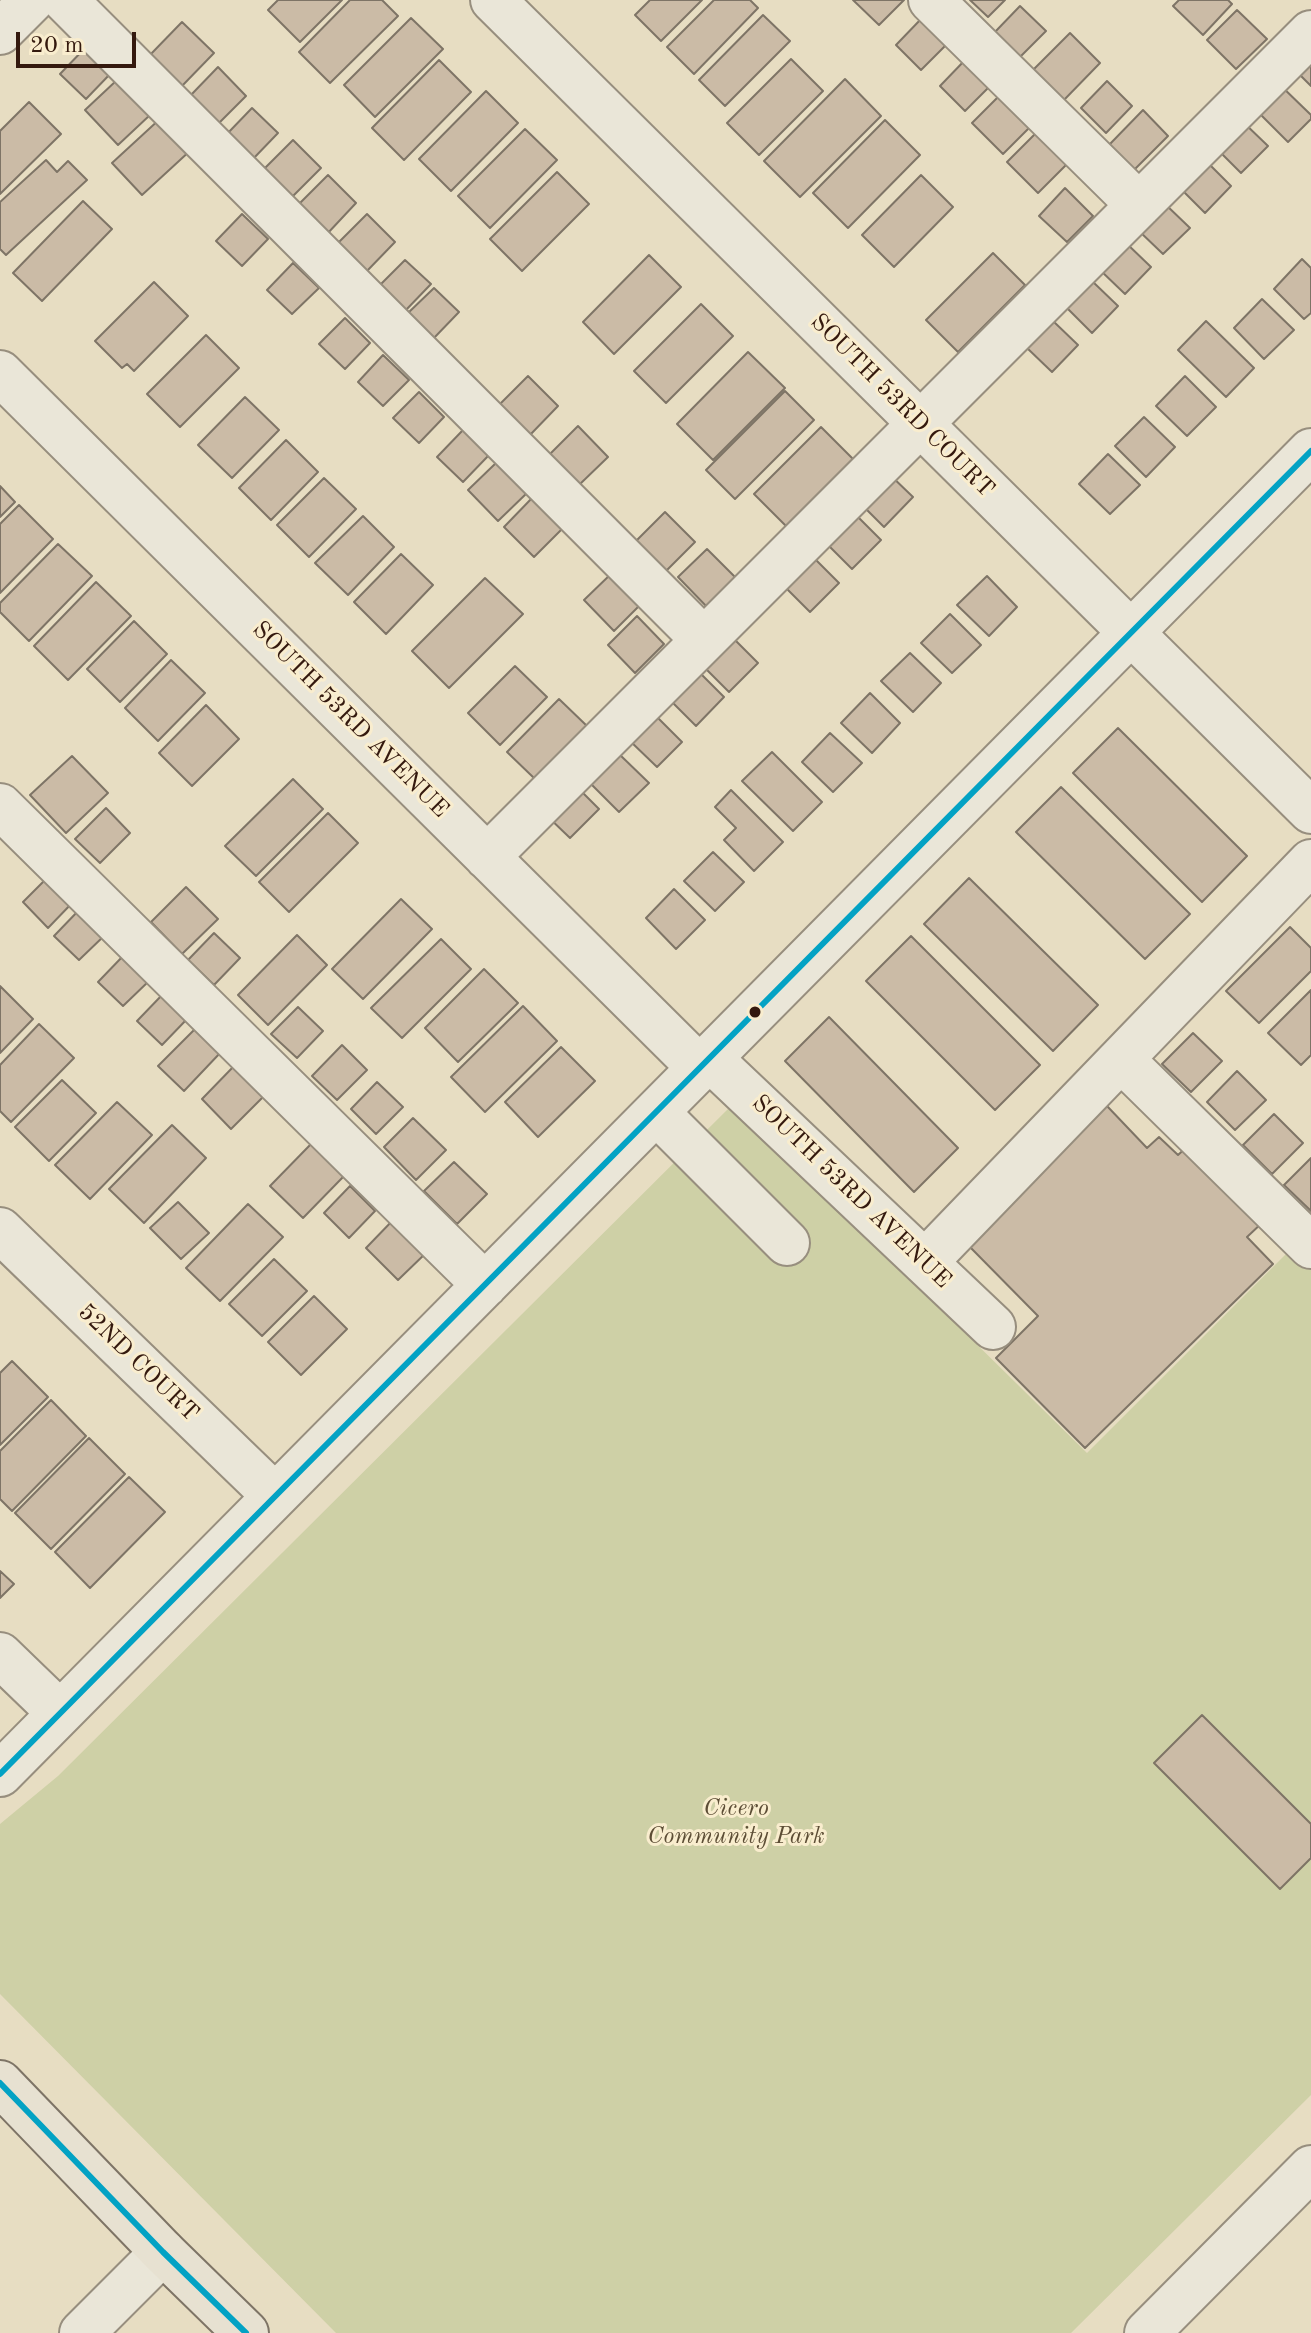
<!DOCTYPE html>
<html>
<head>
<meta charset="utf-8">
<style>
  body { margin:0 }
  #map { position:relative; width:1311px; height:2333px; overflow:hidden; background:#e7ddc2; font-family:"Old Standard TT",serif }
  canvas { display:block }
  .scale { position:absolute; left:16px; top:32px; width:120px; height:36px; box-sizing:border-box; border:4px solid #34190e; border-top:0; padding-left:10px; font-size:24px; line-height:28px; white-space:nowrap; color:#34190e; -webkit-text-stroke:6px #f9edce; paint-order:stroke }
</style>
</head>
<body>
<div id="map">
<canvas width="1311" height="2333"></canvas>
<div class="scale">20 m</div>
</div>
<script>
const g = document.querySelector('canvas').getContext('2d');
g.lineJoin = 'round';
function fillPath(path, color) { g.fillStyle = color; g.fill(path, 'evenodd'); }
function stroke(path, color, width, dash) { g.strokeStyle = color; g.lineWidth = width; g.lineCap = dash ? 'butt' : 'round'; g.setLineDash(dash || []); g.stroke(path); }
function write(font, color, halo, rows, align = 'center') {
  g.font = font + ' "Old Standard TT",serif'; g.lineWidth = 6; g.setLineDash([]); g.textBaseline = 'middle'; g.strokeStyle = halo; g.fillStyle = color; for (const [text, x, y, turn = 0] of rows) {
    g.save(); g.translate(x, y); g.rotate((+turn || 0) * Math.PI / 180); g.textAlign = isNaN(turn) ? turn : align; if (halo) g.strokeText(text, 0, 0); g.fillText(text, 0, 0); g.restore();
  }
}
const green = new Path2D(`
  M733 1104 1087 1453 1293 1247 1311 1265V2095L1071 2333H336L0 1994V1824L58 1776Z`);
const building = new Path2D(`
  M278 0H342L300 42 268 10Z
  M350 0H382L398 16 330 83 299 52Z
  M650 0H702L661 41 635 15Z
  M714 0H750L758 8 694 74 667 47Z
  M853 0H904L879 25Z
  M970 0H1005L988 17Z
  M1179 0H1228L1232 4 1203 35 1173 6Z
  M1020 6 1046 31 1020 57 994 33Z
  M1237 10 1267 39 1236 69 1207 40Z
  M763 15 790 41 725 106 699 80Z
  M411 18 443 49 375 117 344 85Z
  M922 18 947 44 921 70 896 45Z
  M182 22 214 53 181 87 149 56Z
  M1070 33 1100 63 1063 101 1032 71Z
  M86 47 112 72 86 99 60 74Z
  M1311 47V86L1292 67Z
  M791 59 823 91 759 155 727 123Z
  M966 59 992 84 965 111 940 86Z
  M439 60 471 92 404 160 372 128Z
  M218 67 246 96 218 124 190 96Z
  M845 79 881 116 800 197 764 161Z
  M117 80 150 115 118 145 85 110Z
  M1107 81 1132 106 1106 133 1081 108Z
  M1278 83 1311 115V119L1288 142 1254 108Z
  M486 91 518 123 451 191 419 159Z
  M1001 94 1032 125 1003 154 972 123Z
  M29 102 61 134 0 194V131Z
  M252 108 278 133 252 160 226 135Z
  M1143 110 1168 136 1134 170 1109 145Z
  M162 117 192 149 142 195 112 163Z
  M885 120 920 155 848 228 813 193Z
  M1242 121 1268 146 1241 173 1216 148Z
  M525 129 557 160 490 228 458 196Z
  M1036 133 1067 164 1038 193 1007 162Z
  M293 140 321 168 291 198 263 170Z
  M46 160 57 172 68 161 87 180 6 255 0 249V202Z
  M1206 161 1231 186 1205 213 1180 188Z
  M557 172 589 204 522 271 490 239Z
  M328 175 356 203 327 234 298 205Z
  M921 175 953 207 894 267 862 235Z
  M1065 188 1093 216 1067 242 1039 216Z
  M83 201 112 229 42 301 13 273Z
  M1164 203 1190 228 1163 254 1138 230Z
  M242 214 268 239 242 266 216 241Z
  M367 214 395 242 366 272 337 244Z
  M1125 242 1151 267 1125 294 1099 269Z
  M993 253 1025 285 958 352 926 320Z
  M649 255 681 287 614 354 583 322Z
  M1302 259 1311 268V313L1304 319 1274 289Z
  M405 260 431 284 405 311 379 286Z
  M293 263 319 288 292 314 267 290Z
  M1092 281 1118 306 1092 333 1067 308Z
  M154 282 188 316 134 371 127 364 122 368 95 341Z
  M434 288 459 312 433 339 407 314Z
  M1262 299 1294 330 1264 359 1234 328Z
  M701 304 733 336 666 403 634 371Z
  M345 318 370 343 345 369 319 344Z
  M1052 320 1078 345 1052 372 1026 347Z
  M1206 321 1254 368 1226 397 1178 350Z
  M206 335 239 368 180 427 147 394Z
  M748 352 785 388 713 460 677 424Z
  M383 355 409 380 383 406 358 382Z
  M528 376 558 406 529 436 499 405Z
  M1185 376 1216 407 1187 436 1156 406Z
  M785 391 814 420 735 499 706 470Z
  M419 392 444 417 419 443 393 418Z
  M245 397 279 430 232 478 198 445Z
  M1144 417 1175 447 1146 477 1115 446Z
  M578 426 608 457 579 485 549 455Z
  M821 427 853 459 786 526 754 494Z
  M463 430 489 455 463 482 437 457Z
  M286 440 318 472 271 520 239 488Z
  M1108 454 1140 485 1110 514 1079 484Z
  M497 462 528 492 498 521 468 490Z
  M887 472 913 497 884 527 859 502Z
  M324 478 356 509 309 557 277 525Z
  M0 486 15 502 0 517Z
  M533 497 563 528 534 557 504 527Z
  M19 505 53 539 0 593V524Z
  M851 510 881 540 852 569 822 539Z
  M665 512 695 542 666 571 636 541Z
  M363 516 394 547 348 595 315 563Z
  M58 544 92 576 29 641 0 612V603Z
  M707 549 737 579 708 608 678 577Z
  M809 553 839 583 810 612 780 582Z
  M401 554 433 585 386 634 354 602Z
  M613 572 643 602 614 631 584 600Z
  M987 576 1017 607 989 636 957 605Z
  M485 578 523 614 449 688 412 651Z
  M96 582 131 616 68 680 34 646Z
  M950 614 981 645 952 673 921 643Z
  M637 616 664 644 635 673 608 645Z
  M134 621 167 654 120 702 87 669Z
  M728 633 758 663 729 692 699 662Z
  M910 653 941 683 913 712 881 681Z
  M171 660 205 693 158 741 125 708Z
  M515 666 547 697 500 745 468 713Z
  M698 671 724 697 696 726 669 699Z
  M870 693 900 723 872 753 841 723Z
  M559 699 587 726 535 779 507 752Z
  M206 705 239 739 192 786 159 753Z
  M654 714 682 742 657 767 629 740Z
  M1118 728 1247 856 1202 902 1073 773Z
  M830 733 862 763 833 792 802 762Z
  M772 752 822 802 793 831 742 781Z
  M618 753 649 783 619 812 589 782Z
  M72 756 108 793 66 833 30 795Z
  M293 779 323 809 256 876 225 846Z
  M572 782 599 809 570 838 543 812Z
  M1061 787 1190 914 1145 959 1016 832Z
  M731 790 783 842 754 871 724 840 736 828 715 807Z
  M106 808 130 833 100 863 75 839Z
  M328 813 358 843 289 912 259 882Z
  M713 852 744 882 715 911 684 881Z
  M49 876 74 901 48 928 23 902Z
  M969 878 1098 1005 1053 1051 924 924Z
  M186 887 218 919 182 954 151 922Z
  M674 889 705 920 676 949 646 918Z
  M401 899 432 929 363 999 332 969Z
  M80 909 106 934 79 960 54 936Z
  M1290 927 1311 948V971L1259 1023 1226 991Z
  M214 933 240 958 214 985 188 960Z
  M297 935 327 965 268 1025 238 995Z
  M911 936 1040 1065 995 1110 866 981Z
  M441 939 471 969 402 1038 371 1008Z
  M124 955 150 980 123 1006 98 982Z
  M484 969 518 1003 458 1062 425 1028Z
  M0 986 33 1019 0 1053Z
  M1311 990V1055L1301 1065 1268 1033Z
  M163 994 188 1018 162 1045 137 1021Z
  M523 1006 557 1041 485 1112 451 1077Z
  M298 1007 323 1031 297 1058 271 1034Z
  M829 1017 958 1148 914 1192 785 1061Z
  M39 1024 74 1058 11 1122 0 1111V1065Z
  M196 1028 221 1052 184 1091 158 1066Z
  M1193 1033 1222 1061 1191 1092 1162 1064Z
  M342 1045 367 1070 337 1100 312 1076Z
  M561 1047 595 1081 538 1137 505 1102Z
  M235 1065 265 1095 231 1129 202 1099Z
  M1237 1071 1266 1100 1235 1130 1207 1102Z
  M62 1080 96 1113 49 1161 15 1127Z
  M377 1082 403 1107 376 1134 351 1109Z
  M117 1102 152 1135 90 1199 55 1165Z
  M1107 1106 1147 1148 1159 1137 1178 1155 1189 1145 1264 1221 1247 1237 1273 1264 1085 1448 996 1358 1038 1316 967 1244Z
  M1274 1114 1303 1143 1272 1174 1243 1145Z
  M413 1118 446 1150 416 1180 384 1147Z
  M172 1125 206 1158 144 1223 109 1189Z
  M311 1144 344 1176 303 1218 270 1186Z
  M1311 1158V1211L1284 1185Z
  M454 1162 487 1194 457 1224 424 1191Z
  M350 1186 375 1211 349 1238 324 1213Z
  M178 1202 209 1233 181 1259 150 1228Z
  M248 1204 283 1237 220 1301 186 1268Z
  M395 1218 428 1251 398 1280 366 1248Z
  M274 1259 307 1291 262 1336 229 1304Z
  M314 1296 347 1329 301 1375 268 1342Z
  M12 1361 48 1397 0 1445V1373Z
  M51 1400 86 1436 12 1511 0 1499V1451Z
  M89 1438 125 1474 51 1549 15 1513Z
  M129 1477 165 1512 90 1588 55 1552Z
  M0 1571 14 1584 0 1598Z
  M1202 1715 1311 1824V1858L1280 1889 1154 1763Z`);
const minor = new Path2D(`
  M65 0 704 640
  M493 0 1311 811
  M931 0 1139 205
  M0 32 32 0
  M0 373 700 1068
  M0 806 485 1285
  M487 857 1311 33
  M709 1058 993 1327
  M1121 1059 1311 1246
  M656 1112 787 1243
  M0 1230 275 1496
  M925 1262 1311 862
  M0 1655 60 1713
  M0 1774 1311 451
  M82 2333 163 2252
  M1147 2333 1311 2168`);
const major = new Path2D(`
  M0 2083 163 2252 246 2333`);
const bus1 = new Path2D(`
  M0 1774 1311 451
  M0 2083 163 2252 246 2333`);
const markers = [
  [755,1012,7,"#34190e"]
];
const streetNames = [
  ["SOUTH 53RD COURT",902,406,45],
  ["SOUTH 53RD AVENUE",350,720,45],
  ["SOUTH 53RD AVENUE",851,1192,44],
  ["52ND COURT",138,1363,44]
];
const parkNames = [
  ["Cicero",736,1809],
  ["Community Park",736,1837]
];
fillPath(green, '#ced0a6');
fillPath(building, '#cbbba6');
stroke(building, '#7e7466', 2);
stroke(minor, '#978e7e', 48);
stroke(major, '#7e7466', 48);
stroke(minor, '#eae6d8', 44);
stroke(major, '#e7e1d1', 44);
stroke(bus1, '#03a2c4', 6);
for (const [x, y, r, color] of markers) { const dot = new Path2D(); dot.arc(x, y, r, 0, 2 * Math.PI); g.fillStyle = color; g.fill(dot); stroke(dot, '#f9edce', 3); }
write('24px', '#34190e', '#f9edce', streetNames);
write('italic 24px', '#5c4d35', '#f9edce', parkNames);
</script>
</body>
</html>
